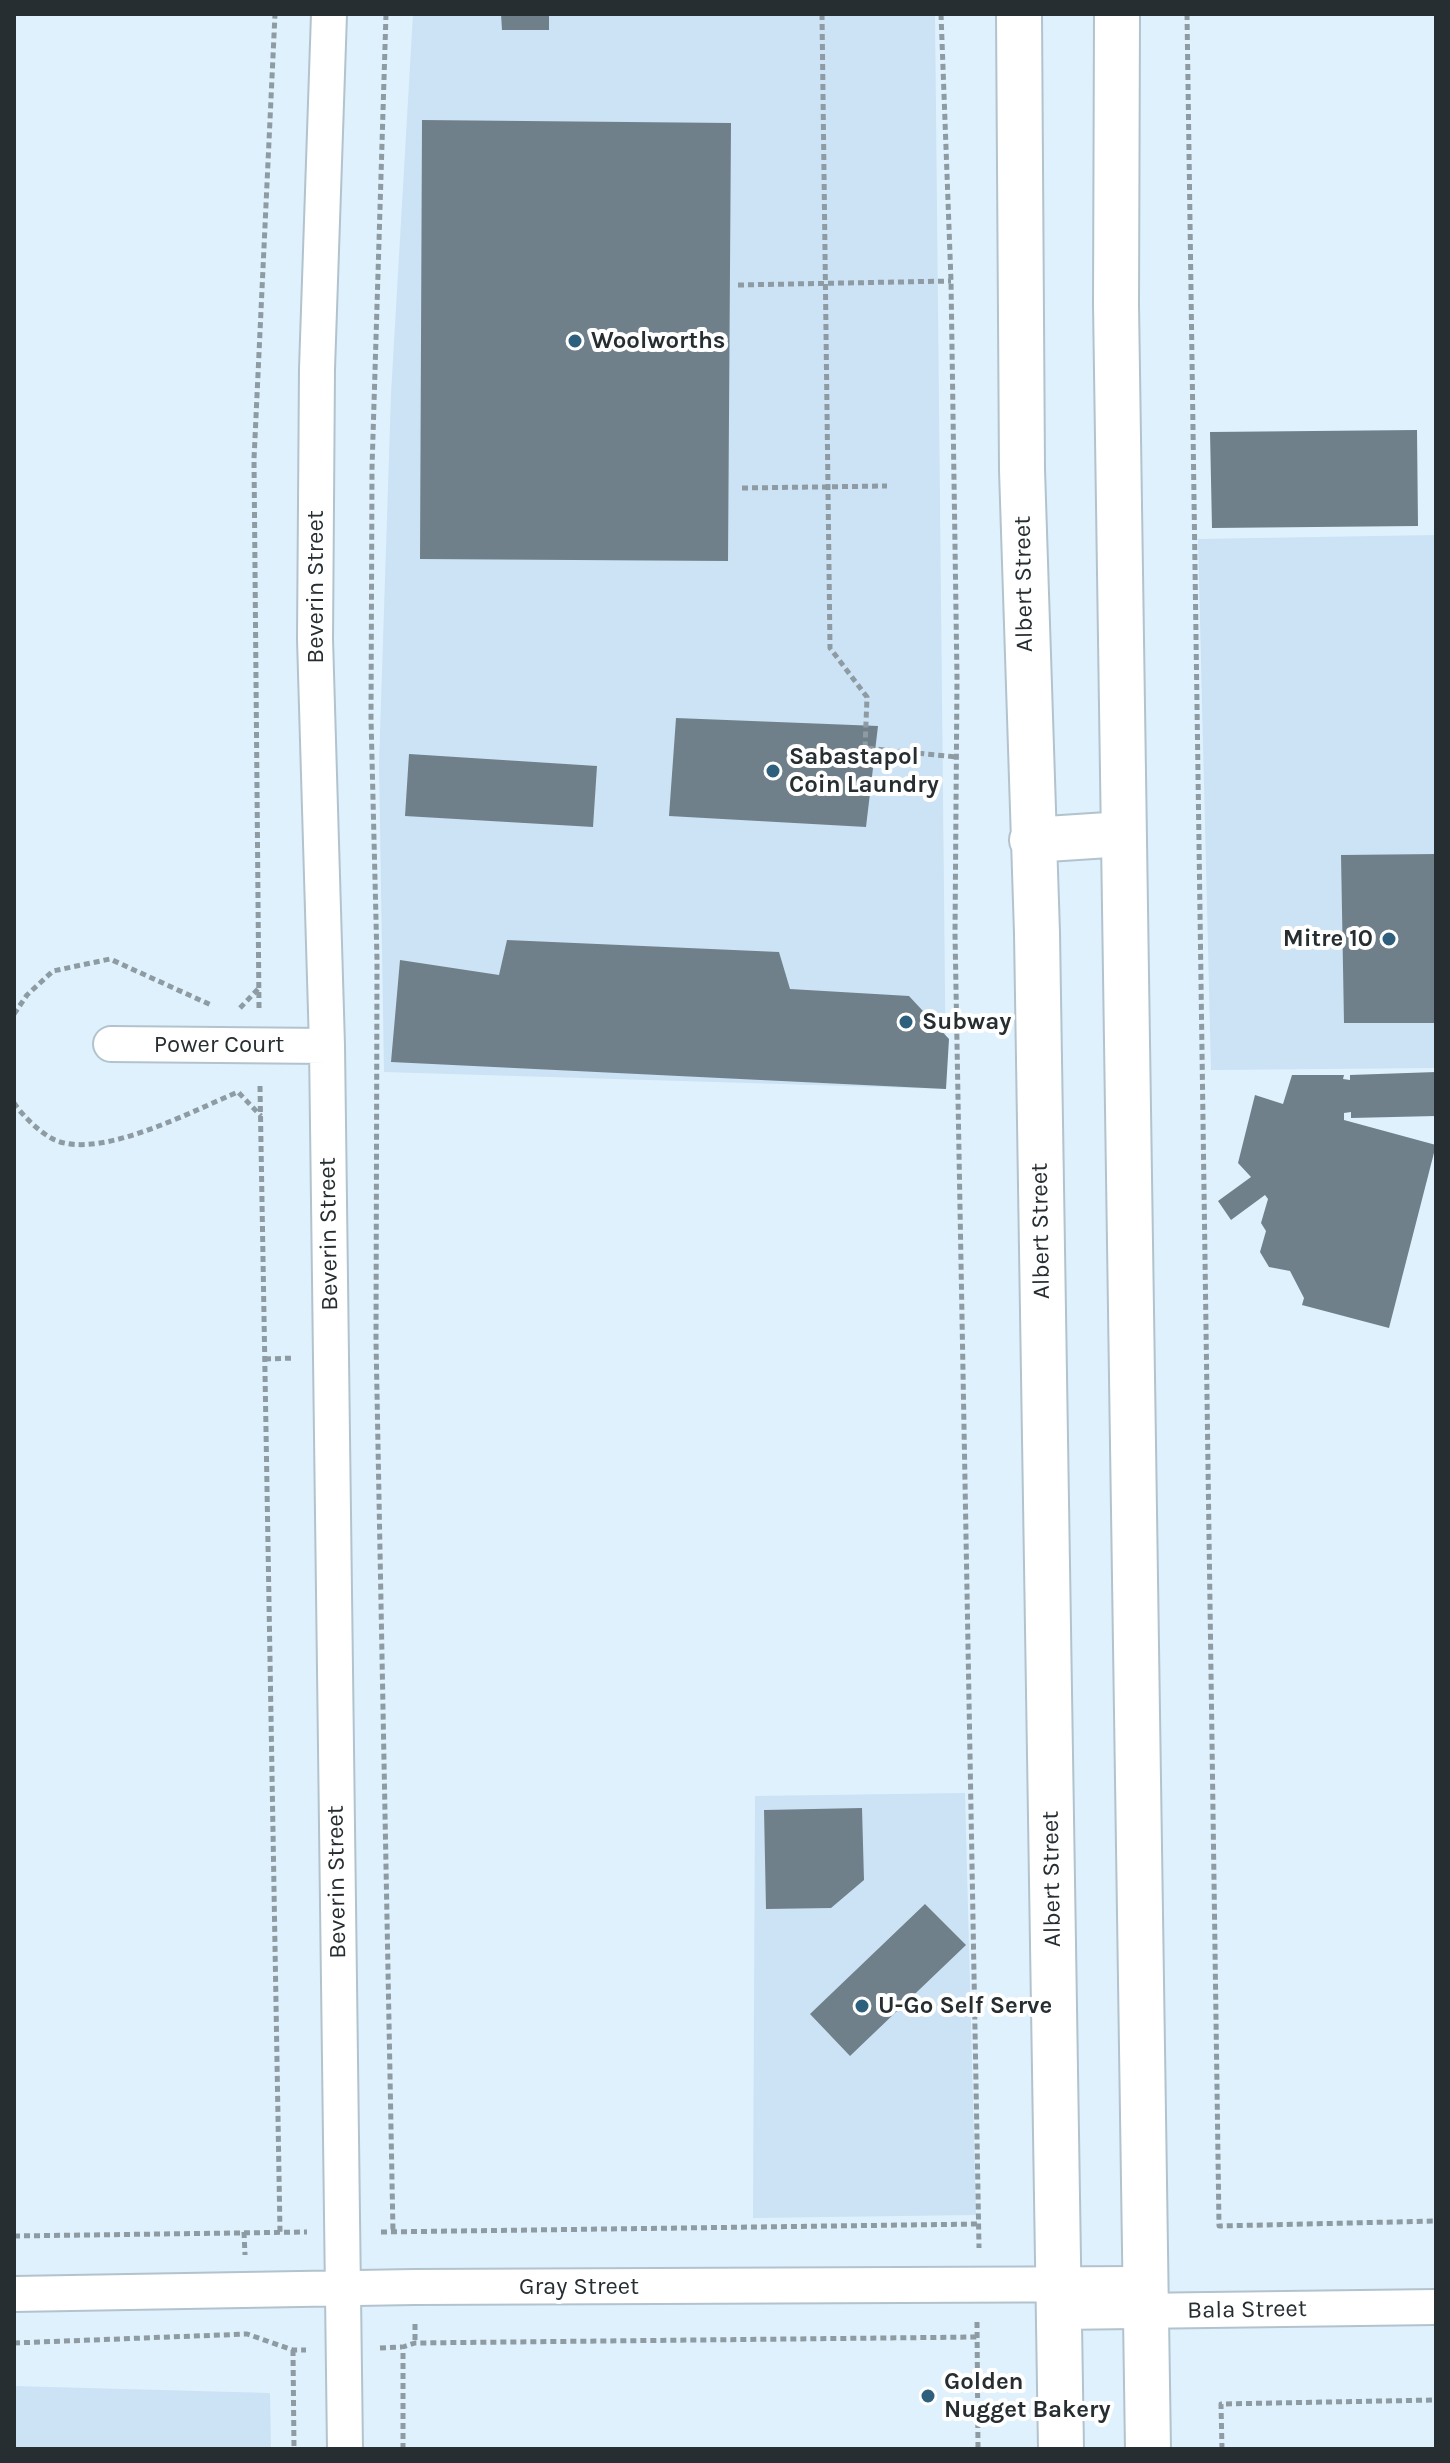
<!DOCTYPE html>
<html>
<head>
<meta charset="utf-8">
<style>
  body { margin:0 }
  #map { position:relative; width:1450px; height:2463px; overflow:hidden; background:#dff1fd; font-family:Karla,sans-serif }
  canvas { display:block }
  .frame { position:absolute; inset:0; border:16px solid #272e32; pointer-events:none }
</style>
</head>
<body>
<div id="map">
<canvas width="1450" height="2463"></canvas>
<div class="frame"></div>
</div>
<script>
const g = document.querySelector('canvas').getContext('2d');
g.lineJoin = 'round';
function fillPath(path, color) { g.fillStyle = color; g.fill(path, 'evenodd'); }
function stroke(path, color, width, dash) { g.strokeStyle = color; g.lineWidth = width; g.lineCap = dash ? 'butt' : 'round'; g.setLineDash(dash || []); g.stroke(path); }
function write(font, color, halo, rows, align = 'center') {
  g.font = font + ' Karla,sans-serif'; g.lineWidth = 8; g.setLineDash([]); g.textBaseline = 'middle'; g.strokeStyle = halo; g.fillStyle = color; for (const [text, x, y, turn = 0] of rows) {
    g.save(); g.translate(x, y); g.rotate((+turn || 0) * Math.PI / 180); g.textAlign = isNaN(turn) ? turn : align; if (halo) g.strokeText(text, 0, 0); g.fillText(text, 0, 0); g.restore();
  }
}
const built = new Path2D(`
  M413 14H935L946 1089 384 1072 379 764 391 394Z
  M1436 535V1068L1211 1070 1198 539Z
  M965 1793 976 2215 753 2218 755 1796Z
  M14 2386 270 2393 271 2449H14Z`);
const building = new Path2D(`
  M501 14H549V30H502Z
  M422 120 731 123 728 561 420 559Z
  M1417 430 1418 526 1212 528 1210 432Z
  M676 718 878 726 866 827 669 816Z
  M409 754 597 766 593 827 405 816Z
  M1436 854V1023H1344L1341 855Z
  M507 940 779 952 790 989 909 996 949 1039 946 1089 391 1062 400 960 499 975Z
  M1436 1072V1116L1351 1118V1112L1344 1113V1120L1436 1145 1389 1328 1302 1305 1304 1298 1290 1271 1269 1267 1260 1252 1266 1231 1261 1223 1268 1199 1265 1195 1231 1220 1218 1201 1251 1177 1238 1163 1255 1095 1283 1104 1292 1075H1344L1343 1079 1350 1080V1075Z
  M862 1808 864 1880 831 1908 766 1909 764 1810Z
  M925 1904 966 1945 850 2056 810 2014Z`);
const path = new Path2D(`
  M386 14 372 468 371 718 377 960 376 1341 393 2233
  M822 14 830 648 867 697 865 748 957 757
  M941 14 951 281 957 678 955 934 979 2248
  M1187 14 1219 2226 1436 2221
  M738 285 951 281
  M742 488 887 486
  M240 1008 258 989
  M259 1008 254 459 275 14
  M14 1014 27 995 53 971 110 959 211 1005
  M260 1086 280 2232
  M14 1103C23 1116 40 1133 55 1140 101 1160 194 1110 238 1092L261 1116
  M265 1359 295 1358
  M244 2232 245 2255
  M381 2232 980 2224
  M14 2236 307 2232
  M977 2322 978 2449
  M415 2324V2343
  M14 2343 247 2334 293 2350H306
  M380 2348 402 2347
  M293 2350 294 2449
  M403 2449V2347L415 2343 977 2337
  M1222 2449 1221 2404 1436 2400`);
const minor = new Path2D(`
  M329 14 317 369 315 639 327 1046 345 2449
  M111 1044 327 1046
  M14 2294 414 2287 1145 2284
  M1058 2312 1436 2307`);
const trunk = new Path2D(`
  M1019 14 1022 470 1037 933 1061 2449
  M1117 14 1116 304 1148 2449
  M1032 840 1123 834`);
const markers = [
  [575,341,8,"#2e607e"],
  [773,771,8,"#2e607e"],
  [1389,939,8,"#2e607e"],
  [906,1022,8,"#2e607e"],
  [862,2006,8,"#2e607e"],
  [928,2396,8,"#2e607e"]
];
const poiNames = [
  ["Woolworths",591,341],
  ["Sabastapol",789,757],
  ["Coin Laundry",789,785],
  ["Mitre 10",1373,939,"right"],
  ["Subway",922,1022],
  ["U-Go Self Serve",878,2006],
  ["Golden",944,2382],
  ["Nugget Bakery",944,2410]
];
const streetNames = [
  ["Albert Street",1024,584,-91],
  ["Beverin Street",316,587,-90],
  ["Power Court",219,1045],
  ["Albert Street",1041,1231,-91],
  ["Beverin Street",329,1234,-91],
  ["Albert Street",1052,1879,-91],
  ["Beverin Street",337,1882,-91],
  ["Gray Street",579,2287],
  ["Bala Street",1247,2310,-1]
];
fillPath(built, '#cbe3f4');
fillPath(building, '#70808a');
stroke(minor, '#b2c3ce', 38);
stroke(trunk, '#b2c3ce', 48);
stroke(path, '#8e9ba3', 5, [6, 4]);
stroke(minor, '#fff', 34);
stroke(trunk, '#fff', 44);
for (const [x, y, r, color] of markers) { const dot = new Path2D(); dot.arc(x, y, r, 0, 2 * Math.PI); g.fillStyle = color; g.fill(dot); stroke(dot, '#fff', 3); }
write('bold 24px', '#272e32', '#fff', poiNames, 'left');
write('24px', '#272e32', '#fff', streetNames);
</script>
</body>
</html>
